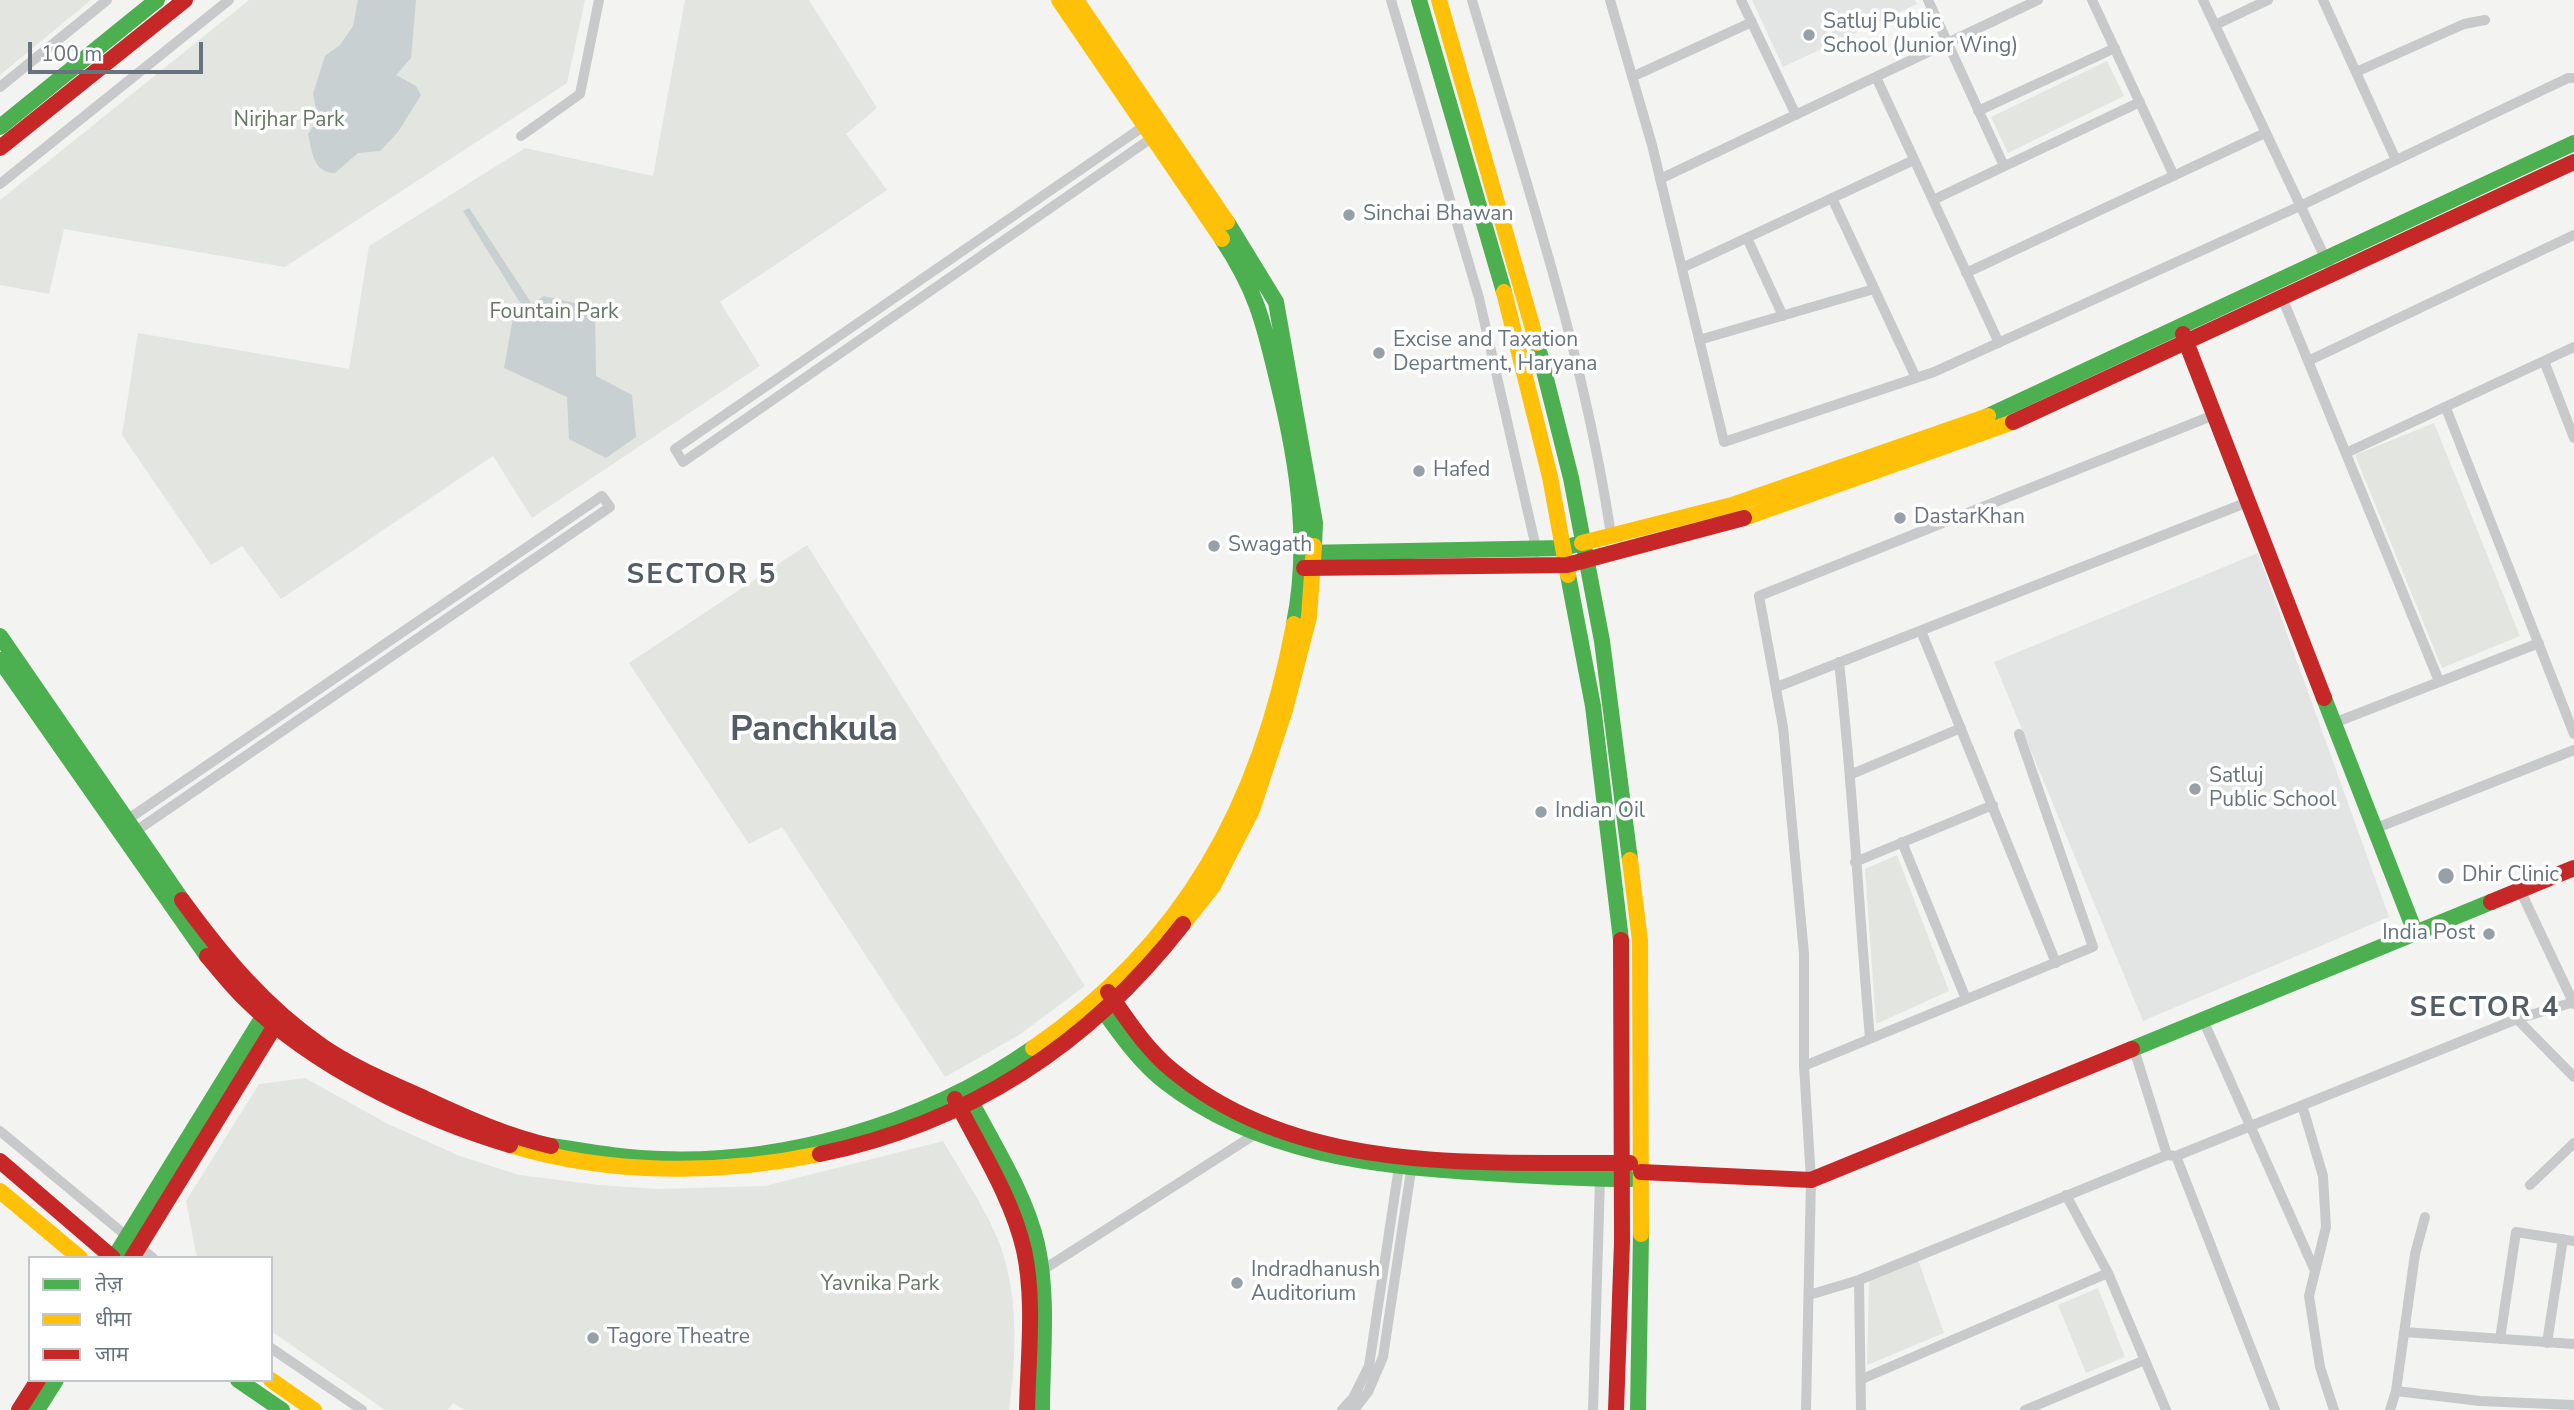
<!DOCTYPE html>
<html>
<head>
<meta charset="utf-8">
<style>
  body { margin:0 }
  #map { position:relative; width:2574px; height:1410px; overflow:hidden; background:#f3f4f2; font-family:"Nunito Sans","Noto Sans Devanagari",sans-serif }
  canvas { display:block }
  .legend { position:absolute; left:28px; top:1256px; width:245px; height:126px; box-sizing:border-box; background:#fff; border:2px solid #c2c7cc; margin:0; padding:9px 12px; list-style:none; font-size:21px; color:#67737f }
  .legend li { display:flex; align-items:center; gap:14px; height:35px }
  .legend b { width:35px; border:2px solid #c2c7cc }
  .scale { position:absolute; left:28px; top:42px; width:175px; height:32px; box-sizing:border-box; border:4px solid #67737f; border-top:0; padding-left:9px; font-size:21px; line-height:24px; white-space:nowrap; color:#67737f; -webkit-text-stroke:5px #fff; paint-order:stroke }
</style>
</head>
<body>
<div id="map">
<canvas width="2574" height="1410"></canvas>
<ul class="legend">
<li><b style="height:9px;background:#4caf50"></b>तेज़</li>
<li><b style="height:9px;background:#ffc107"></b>धीमा</li>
<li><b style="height:9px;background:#c62828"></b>जाम</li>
</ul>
<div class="scale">100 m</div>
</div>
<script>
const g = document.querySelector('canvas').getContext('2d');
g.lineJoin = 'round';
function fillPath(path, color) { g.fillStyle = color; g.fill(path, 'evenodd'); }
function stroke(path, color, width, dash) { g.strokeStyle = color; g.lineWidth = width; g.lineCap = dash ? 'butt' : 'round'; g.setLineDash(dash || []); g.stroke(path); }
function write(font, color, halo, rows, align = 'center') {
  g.font = font + ' "Nunito Sans",sans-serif'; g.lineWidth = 7; g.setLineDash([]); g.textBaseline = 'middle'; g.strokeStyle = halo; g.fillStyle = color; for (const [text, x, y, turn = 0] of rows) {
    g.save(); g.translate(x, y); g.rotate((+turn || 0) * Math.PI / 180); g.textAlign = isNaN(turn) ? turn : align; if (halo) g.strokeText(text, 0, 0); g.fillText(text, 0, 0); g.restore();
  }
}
const built = new Path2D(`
  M1752 0H1915L1917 4 1783 67Z
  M2258 553 2389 917 2143 1021 1994 662Z`);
const green = new Path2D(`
  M0 0H91L0 75Z
  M249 0H585L567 83 285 267 64 229 49 294 0 285V200Z
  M685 0H809L877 108 846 134 887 190 720 302 760 366 532 518 493 456 281 599 242 546 211 565 122 435 138 333 349 369 369 246 525 148 653 176Z
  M2107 61 2124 96 2008 153 1991 117Z
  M2434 423 2520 636 2442 668 2355 455Z
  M807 545 1085 986 1019 1035 945 1077 782 827 749 844 629 663Z
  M1897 855 1949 991 1876 1024 1865 869Z
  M305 1078 388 1124 460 1156 519 1175 599 1185 657 1189 765 1186 943 1141C961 1172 982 1203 996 1235 1019 1287 1017 1355 1009 1410H465L453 1403 448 1410H385L271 1331V1258H197L186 1201 259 1084Z
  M1918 1260 1944 1333 1867 1365 1869 1278Z
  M2098 1288 2125 1357 2086 1373 2058 1305Z`);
const water = new Path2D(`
  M358 0H416L411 58 396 75 416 86 421 95 398 132 380 151 358 153 335 173C313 173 312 151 308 134L318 119 313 94 325 56 340 45 353 26Z
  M469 208 532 304 544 296 595 308 596 376 632 395 636 437 606 458 569 439 567 397 504 368 513 318 524 309 463 211Z`);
const street = new Path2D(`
  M1391 0 1479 298 1537 552
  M1472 0C1524 177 1584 353 1611 535
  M1610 0 1652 145 1724 442 1934 372 2300 206 2568 78H2574
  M1741 0 1796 115
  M1928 0 2004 166
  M2092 0 2174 176
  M2203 0 2329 266
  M2323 0 2396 160
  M2215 25 2268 0
  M2356 72 2464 24 2485 20
  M1632 77 1752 22
  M1876 77 1999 343
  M0 87 107 0
  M1978 111 2115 48
  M1147 124 675 449 683 462 1156 135
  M521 136 580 94 599 0
  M1660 179 2038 0
  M0 184 229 0
  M1832 198 1916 378
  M1933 200 2140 102
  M1747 238 1783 316
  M1682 268 1914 160
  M1966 273 2265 133
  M2281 295 2439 681
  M1699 340 1874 289
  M2308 361 2574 235
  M2544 361 2574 438
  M2446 408 2574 734
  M2346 453 2574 347
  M1921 631 2056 963
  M1839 662C1853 787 1859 913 1870 1038
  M1777 687 2248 502
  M2334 723 2539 643
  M1852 774 1961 728
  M121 824 602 496 610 507 130 835
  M2374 829 2574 750
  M1902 842 1966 999
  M1855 862 1993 805
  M2520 890 2574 1004
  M2517 1019 2574 1077
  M2203 1020 2315 1271
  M2133 1046 2167 1155 2176 1156 2275 1410
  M1804 1066 2093 947 2019 734
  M2302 1105 2323 1176 2326 1227 2309 1296 2320 1367 2334 1410
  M0 1131 153 1258
  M2176 1156 2517 1019 2574 1002
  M2530 1185 2574 1143
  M2066 1195 2108 1273 2166 1410
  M1038 1273 1257 1133
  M1859 1280 1861 1410
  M1809 1295 1859 1280 2167 1155
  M2404 1332 2574 1344
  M2500 1339 2516 1232 2574 1241
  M2547 1343 2563 1239
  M271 1348 362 1410
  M1862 1379 2108 1273
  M2396 1391 2480 1401 2574 1405
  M1342 1410 1353 1398 1369 1366 1400 1160
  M1354 1410 1368 1392 1383 1357 1412 1164
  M1593 1410 1600 1179
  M1806 1410 1811 1180 1804 1066V954L1783 727 1759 596 2214 415
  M2025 1410 2145 1360
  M2390 1410 2396 1391 2415 1254 2425 1217`);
const fast = new Path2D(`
  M1419 0 1504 292
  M0 127 157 0
  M1227 222 1276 302 1315 523 1314 546
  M1222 239C1258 293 1264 325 1279 387 1298 465 1310 544 1294 624
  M1537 343 1571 478 1602 641 1630 860
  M1988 416 2574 143
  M1303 553 1563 548 1582 543
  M1568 575 1593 706 1621 940
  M0 636 182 900
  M0 660 207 956
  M2324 698 2415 932
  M1099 1005C1119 1032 1138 1061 1165 1082 1258 1154 1373 1166 1487 1173 1535 1176 1583 1179 1631 1179
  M2132 1049 2491 902
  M967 1094C991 1141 1025 1192 1037 1244 1049 1297 1042 1356 1042 1410
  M551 1146C580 1150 611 1156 640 1158 776 1168 923 1125 1033 1048
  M114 1258 269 1007
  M238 1380 282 1410
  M37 1410 56 1380
  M1638 1410 1641 1234`);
const slow = new Path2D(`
  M1059 0 1222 239
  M1076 0 1227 222
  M1439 0 1537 343
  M1504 292 1550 477 1568 575
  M1744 518 2013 422
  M1582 543 1732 505 1988 416
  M1630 860 1640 941 1641 1234
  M1183 924 1213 886 1252 810 1285 710 1309 617 1314 546
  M1033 1048C1185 944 1261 803 1294 624
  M510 1145C609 1175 719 1175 820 1154
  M0 1191 80 1258
  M271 1380 314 1410`);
const jam = new Path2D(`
  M0 148 185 0
  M2183 334 2324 698
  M2013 422 2574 162
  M1304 568 1567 565 1744 518
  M182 900C222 955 265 1007 322 1046 354 1068 391 1083 426 1099 467 1118 507 1136 551 1146
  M2491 902 2574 868
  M207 956C220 971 232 987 246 1000 313 1066 421 1119 510 1145
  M1108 992C1127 1019 1146 1049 1172 1070 1298 1175 1476 1162 1630 1163
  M955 1099C979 1147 1012 1197 1024 1250 1035 1301 1028 1357 1027 1410
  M820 1154C969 1123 1090 1044 1183 924
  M0 1161 113 1258
  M1641 1172 1811 1180 2132 1049
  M132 1258 281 1016
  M19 1410 38 1380
  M1616 1410 1622 1242 1621 940`);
const markers = [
  [1809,35,7,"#98a0a7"],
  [1349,215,7,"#98a0a7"],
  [1379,353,7,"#98a0a7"],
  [1419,471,7,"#98a0a7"],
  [1900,518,7,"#98a0a7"],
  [1214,546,7,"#98a0a7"],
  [2195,789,7,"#98a0a7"],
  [1541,812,7,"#98a0a7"],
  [2446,876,9,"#98a0a7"],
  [2489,934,7,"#98a0a7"],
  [1237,1283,7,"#98a0a7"],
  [593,1338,7,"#98a0a7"]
];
const poiNames = [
  ["Satluj Public",1823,23],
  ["School (Junior Wing)",1823,47],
  ["Sinchai Bhawan",1363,215],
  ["Excise and Taxation",1393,341],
  ["Department, Haryana",1393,365],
  ["Hafed",1433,471],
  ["DastarKhan",1914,518],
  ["Swagath",1228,546],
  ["Satluj",2209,777],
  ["Public School",2209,801],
  ["Indian Oil",1555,812],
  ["Dhir Clinic",2462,876],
  ["India Post",2475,934,"right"],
  ["Indradhanush",1251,1271],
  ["Auditorium",1251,1295],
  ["Tagore Theatre",607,1338]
];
const parkNames = [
  ["Nirjhar Park",289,121],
  ["Fountain Park",554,313],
  ["Yavnika Park",880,1285]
];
const districtNames = [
  ["SECTOR 5",702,576],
  ["SECTOR 4",2485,1009]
];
const townNames = [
  ["Panchkula",814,732]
];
fillPath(built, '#e3e5e5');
fillPath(green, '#e2e5e0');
fillPath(water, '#c9d0d2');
stroke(street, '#c8c9ca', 10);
stroke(fast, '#4caf50', 16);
stroke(slow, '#ffc107', 16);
stroke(jam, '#c62828', 16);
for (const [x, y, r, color] of markers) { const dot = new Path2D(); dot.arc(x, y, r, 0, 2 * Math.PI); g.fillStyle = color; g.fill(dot); stroke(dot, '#fff', 2.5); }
write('21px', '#67737f', '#fff', poiNames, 'left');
write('21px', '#677765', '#fff', parkNames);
g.letterSpacing = '2px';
write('bold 28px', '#545c65', '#fff', districtNames);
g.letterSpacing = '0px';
write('bold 35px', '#545c65', '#fff', townNames);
</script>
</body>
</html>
